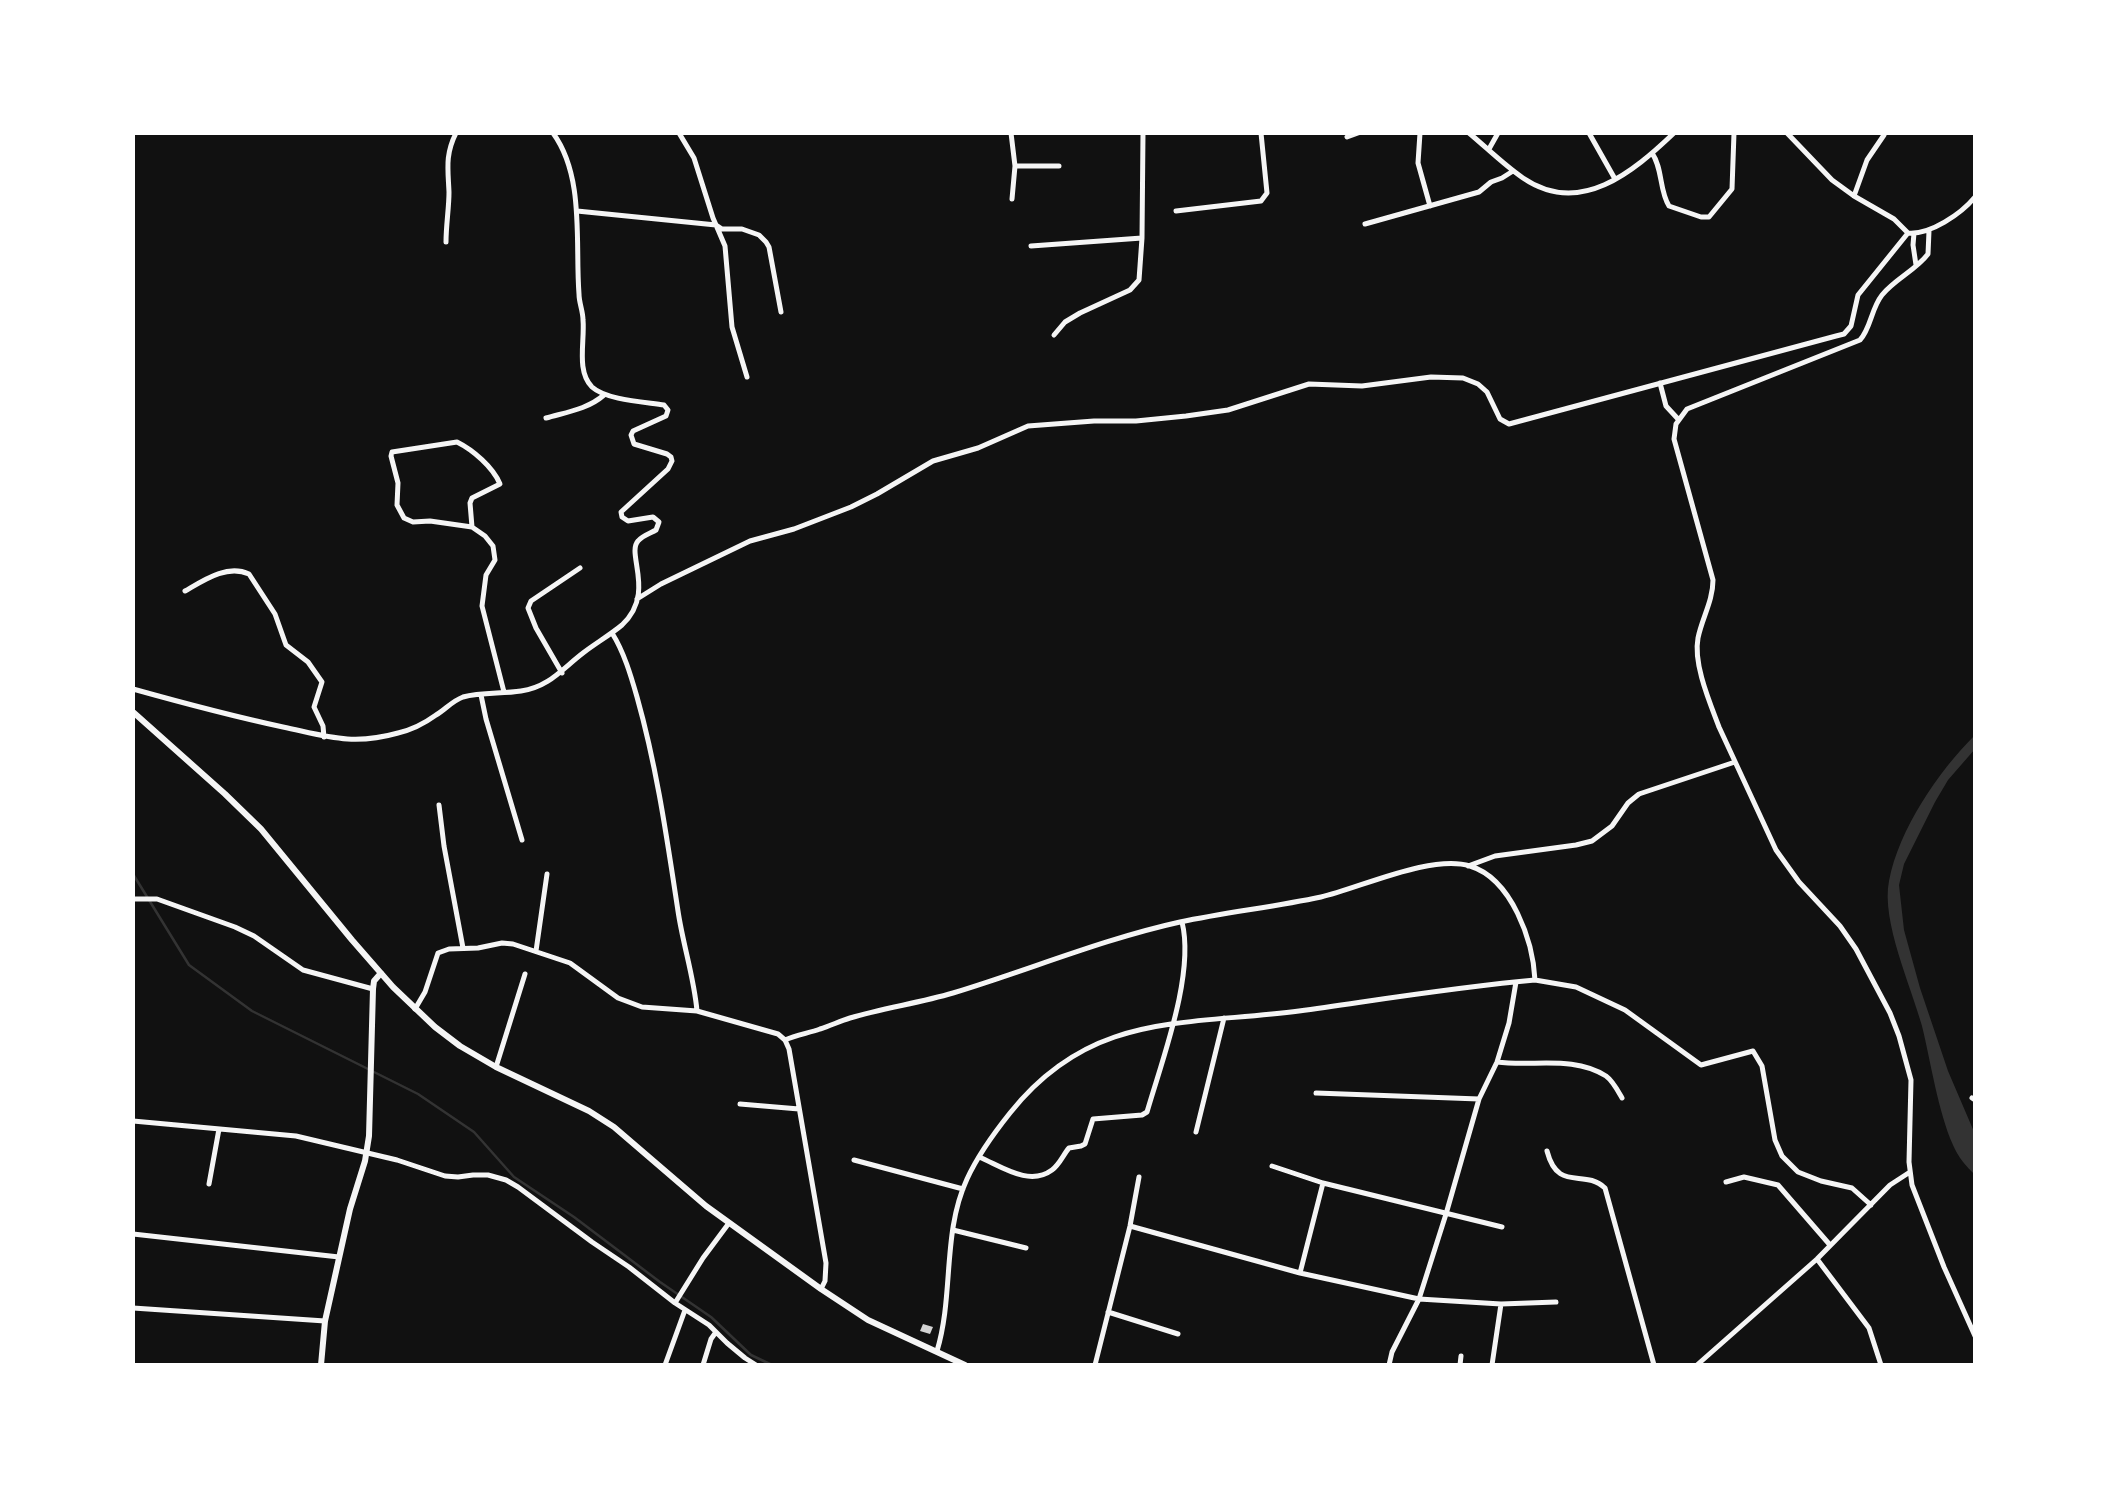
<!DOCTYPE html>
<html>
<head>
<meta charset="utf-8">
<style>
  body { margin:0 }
  #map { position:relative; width:2108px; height:1498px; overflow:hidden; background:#111; font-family:Figtree,sans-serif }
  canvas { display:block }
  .frame { position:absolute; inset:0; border:135px solid #fff; pointer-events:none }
</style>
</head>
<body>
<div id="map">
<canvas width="2108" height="1498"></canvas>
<div class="frame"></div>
</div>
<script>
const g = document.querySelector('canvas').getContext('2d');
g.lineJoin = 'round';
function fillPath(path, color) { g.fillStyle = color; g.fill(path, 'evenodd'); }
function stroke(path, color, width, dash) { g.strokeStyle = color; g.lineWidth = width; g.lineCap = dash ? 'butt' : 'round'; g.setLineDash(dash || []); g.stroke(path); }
const water = new Path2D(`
  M1975 735V749L1948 780 1935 802 1904 864 1899 885 1904 930 1920 988 1948 1071 1975 1134V1175C1966 1166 1958 1157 1953 1145 1938 1111 1931 1063 1922 1026 1911 986 1881 921 1889 881 1899 829 1938 772 1975 735Z`);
const stream = new Path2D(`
  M133 874 189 965 252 1011 418 1094 474 1132 514 1177 574 1217 660 1282 711 1317 751 1355 772 1365`);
const building = new Path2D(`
  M923 1324 933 1327 930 1334 920 1331Z`);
const minor = new Path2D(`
  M679 133 694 158 713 218 725 246 732 327 747 377
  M1011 133 1015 166 1012 199
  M1420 133 1418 163 1430 206
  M1469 133C1487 148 1504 165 1523 178 1580 217 1633 172 1674 133
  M1589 133 1615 179
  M1787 133 1832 180 1854 196 1894 219 1908 233C1930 235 1961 214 1975 197
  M1347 137 1358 133
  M1489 149 1498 133
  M1652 153C1663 169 1659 190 1669 206L1701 217H1709L1732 189 1734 133
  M1015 166H1059
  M1854 196 1867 160 1884 135
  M577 211 716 225 722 229H742L759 235 766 242 769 247 781 312
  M1176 211 1261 201 1267 193 1261 133
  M1365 224 1479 192 1491 182 1502 178 1513 171
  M1929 231 1928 254C1916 270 1895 279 1882 295 1871 309 1871 328 1860 340L1687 409 1676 424 1674 439 1713 580C1713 601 1702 618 1698 638 1693 664 1710 703 1719 727L1776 850 1799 882 1840 926 1856 949 1890 1013 1899 1036 1911 1080 1909 1162 1912 1185 1944 1267 1975 1336
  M1914 233 1913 245 1916 265
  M446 242C446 225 449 208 449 192 448 169 445 155 456 133
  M1031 246 1142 238
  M1054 335 1065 322 1080 313 1130 290 1139 280 1142 238 1143 133
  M1660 383 1666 406 1678 419
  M546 418C567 412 588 409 604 395
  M472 527 470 503 472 498 500 484C493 467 473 450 457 442L392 452 391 456 398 483 397 505 404 518 413 522 430 521 472 527 485 536 493 546 495 560 486 575 482 606 504 692
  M185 591C204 580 227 564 249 574L275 614 286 645 308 662 322 682 314 707 323 726 324 737
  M637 599 661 584 750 541 794 529 851 507 877 494 933 461 978 448 1028 426 1094 421H1136L1186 416 1228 410 1309 384 1362 386 1431 377 1463 378 1478 384 1487 392 1500 419 1509 424 1836 336 1844 334 1851 326 1858 295 1908 233
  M612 633C624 652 631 676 637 697 657 768 667 839 678 911 683 945 694 977 697 1011
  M562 673 536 628 528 608 531 601 580 568
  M133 689C183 703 232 716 283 727 326 736 352 746 398 733 411 730 425 723 436 715 445 710 452 701 463 697 481 692 502 694 521 691 549 687 562 669 583 653 596 643 610 635 622 625 656 593 626 554 638 541 642 536 651 533 656 530L659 522 653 517 628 521 622 517 621 512 668 469 672 461 671 457 667 454 634 444 631 435 633 431 666 416 668 410 664 405C645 402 606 400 592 387 576 371 585 341 583 320 583 311 579 303 579 294 575 243 585 177 553 133
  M481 695 486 719 522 840
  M439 805 444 846 463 948
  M1468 866 1495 856 1576 845 1592 841 1612 826 1628 803 1639 794 1735 762
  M133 899H157L235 927 254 936 303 970 373 989
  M536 951 547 874
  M415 1009 425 992 438 953 449 949 478 948 502 943 513 944 570 963 618 998 642 1007 697 1011 778 1034 785 1040 789 1049 826 1263 825 1281 821 1289
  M785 1040C796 1035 809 1033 820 1029 830 1026 840 1021 850 1018 884 1008 919 1003 953 993 1029 970 1103 939 1180 922 1227 912 1274 907 1321 897 1360 888 1431 854 1470 866 1512 879 1533 941 1535 980
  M1497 1062C1533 1067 1573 1055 1606 1076 1613 1081 1618 1091 1622 1098
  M496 1067 525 974
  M1316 1093 1479 1099
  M1972 1098 1975 1100
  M740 1104 799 1109
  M133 1121 296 1136 397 1160 445 1176 458 1177 473 1175H488L506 1180 518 1187 592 1242 629 1267 675 1303 709 1325 727 1343 745 1358 756 1365
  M1196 1132 1224 1018
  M1547 1151C1558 1193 1584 1168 1605 1188L1654 1365
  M979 1157C1001 1166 1029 1187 1052 1170 1060 1164 1063 1155 1069 1148L1081 1146 1085 1144 1093 1119 1142 1115 1147 1112C1162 1060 1195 974 1182 922
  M854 1160 963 1189
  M1272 1166 1323 1183 1502 1227
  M1726 1182 1744 1177 1778 1185 1830 1245
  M209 1184 219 1129
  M1130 1226 1300 1273 1419 1299 1501 1304 1556 1302
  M953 1230 1026 1248
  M133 1234 339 1257
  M1817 1259 1869 1328 1881 1365
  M1300 1273 1323 1183
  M675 1303 703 1258 729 1223
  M133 1308 325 1321
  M1108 1312 1178 1334
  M937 1351C954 1295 942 1233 967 1179 978 1155 994 1133 1010 1113 1091 1011 1184 1026 1299 1011 1378 1000 1456 987 1535 980L1576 987 1625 1010 1701 1065 1753 1051 1762 1066 1775 1140 1782 1156 1798 1172 1821 1181 1852 1188 1871 1205
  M665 1365 685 1310
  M703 1365 711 1339 716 1332
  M1095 1365 1130 1226 1139 1177
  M1389 1365 1392 1352 1419 1299 1446 1214 1479 1099 1497 1062 1509 1023 1516 982
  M1460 1365 1461 1356
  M1492 1365 1501 1304
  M1697 1365 1817 1259 1890 1185 1910 1172`);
const tertiary = new Path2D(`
  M133 712 225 794 261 829 352 940 393 987 435 1027 460 1046 496 1067 589 1111 614 1127 706 1206 821 1289 868 1320 965 1365
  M321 1365 325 1321 350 1209 365 1161 369 1136 373 989 374 981 381 973`);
fillPath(water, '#333');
stroke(stream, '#333', 2.5);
fillPath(building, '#d3d3d3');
stroke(minor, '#f5f5f5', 5);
stroke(tertiary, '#f5f5f5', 6);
</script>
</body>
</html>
